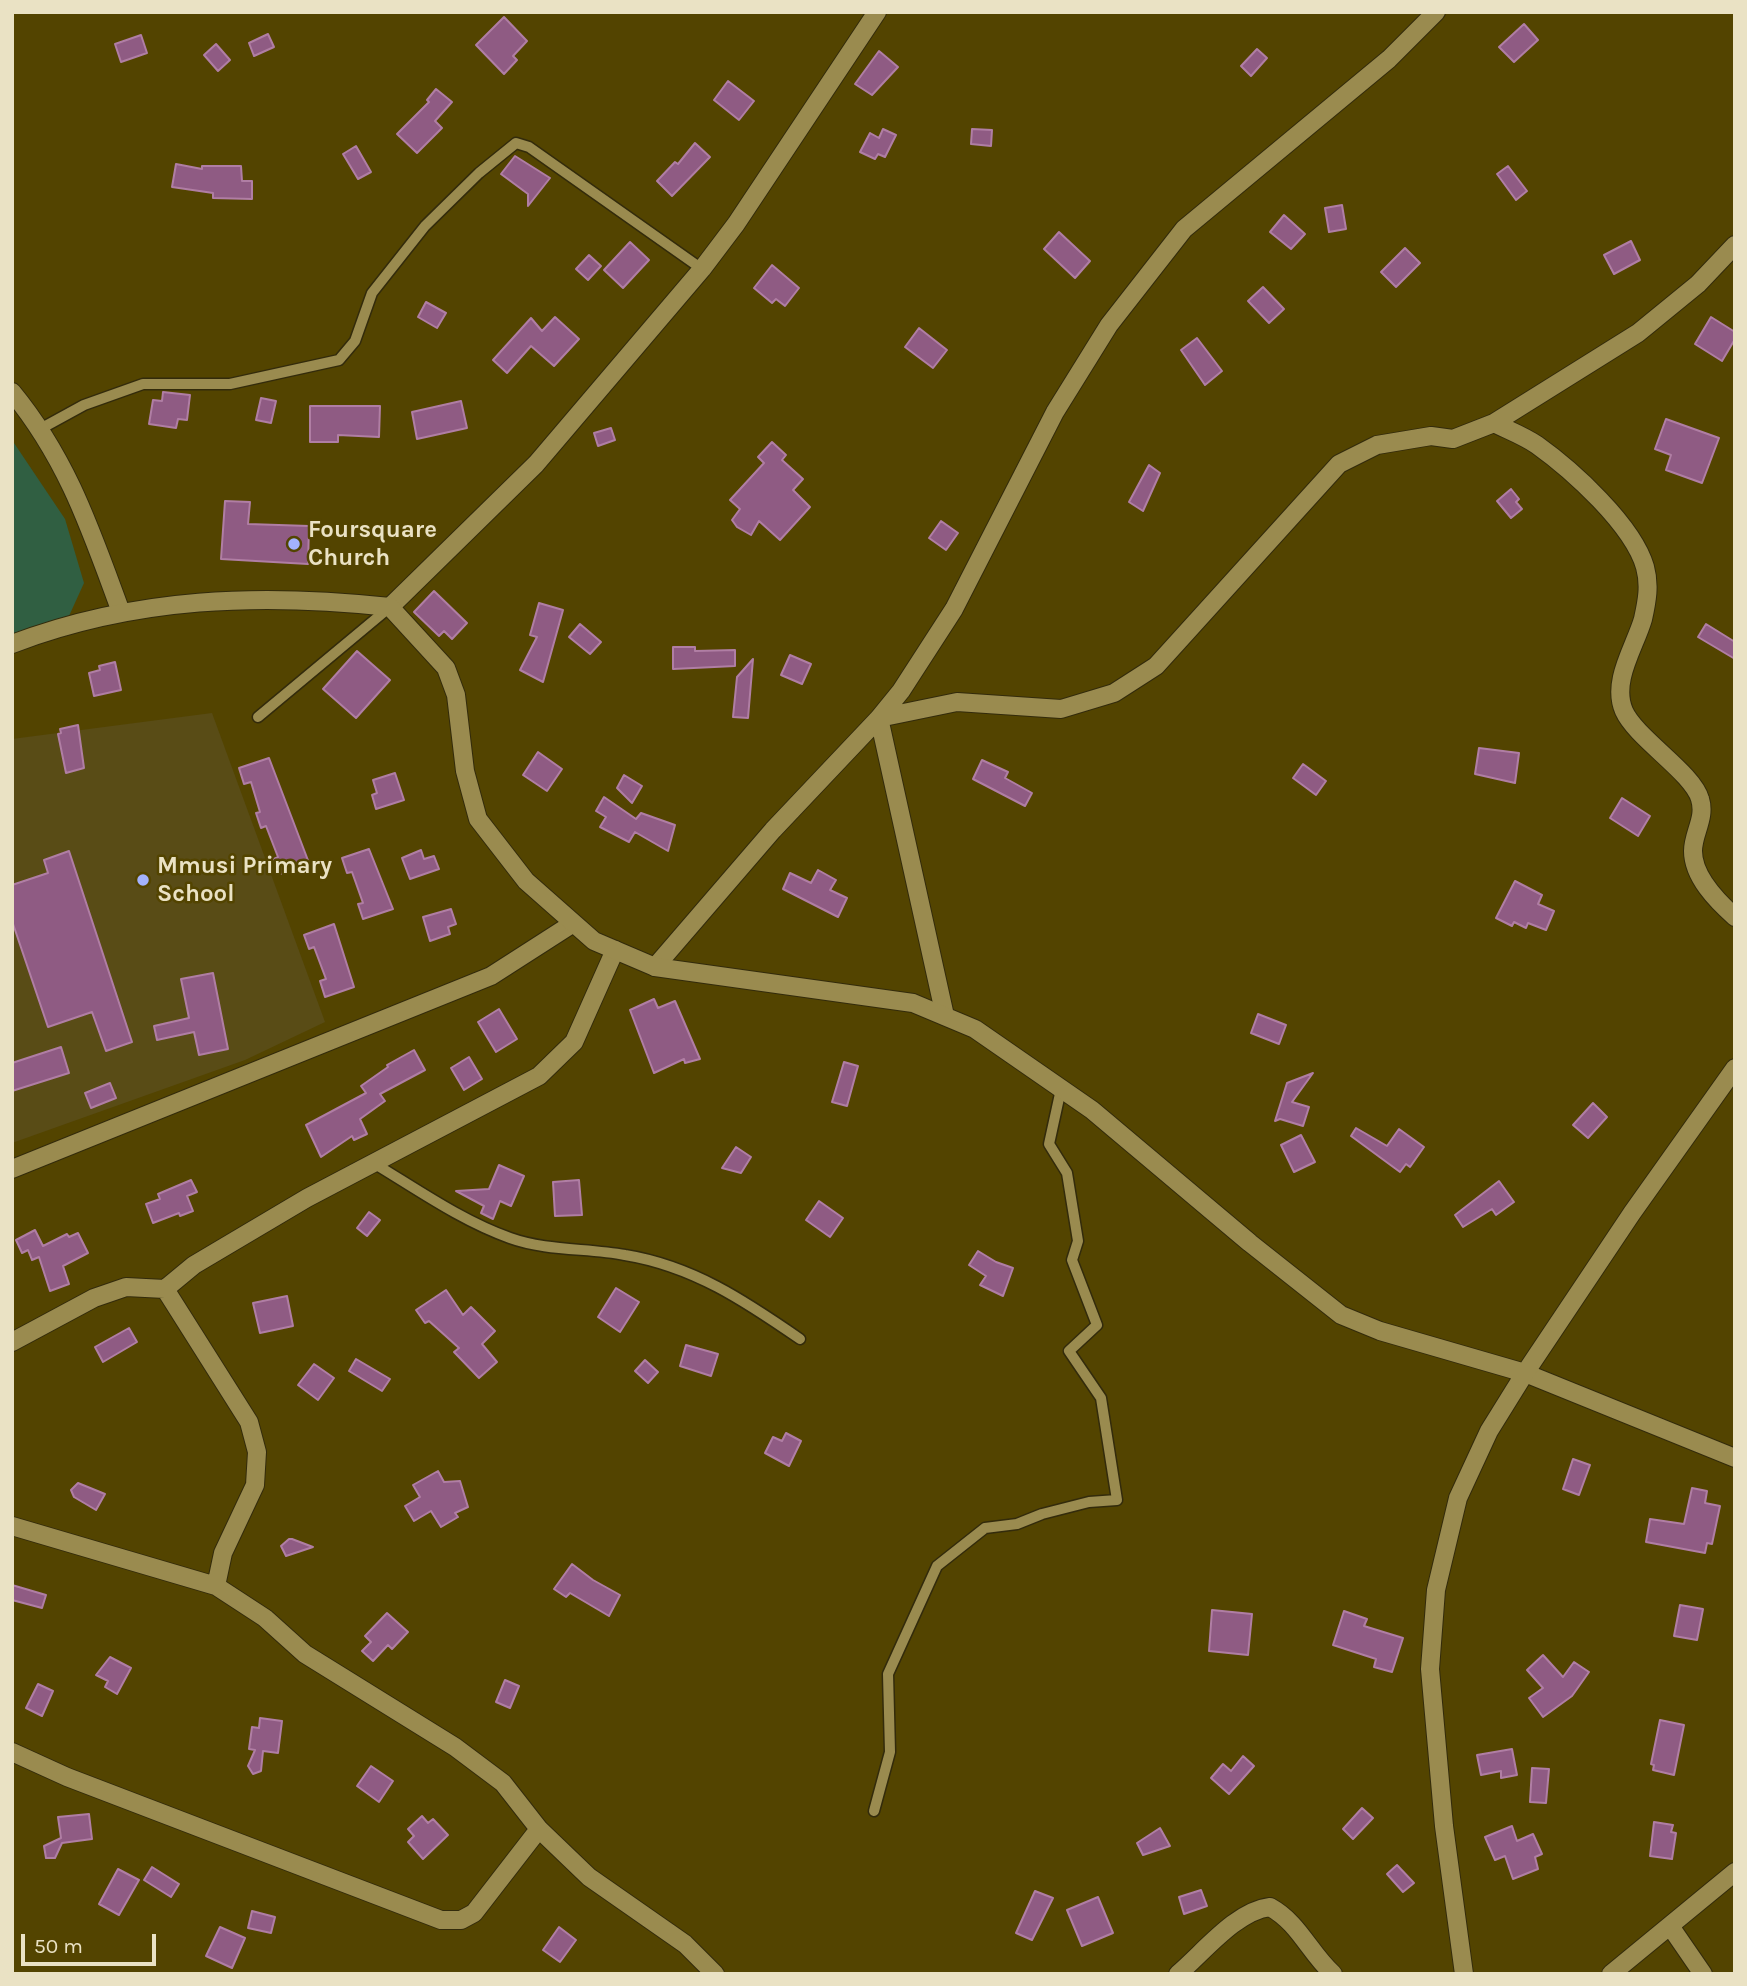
<!DOCTYPE html>
<html>
<head>
<meta charset="utf-8">
<style>
  body { margin:0 }
  #map { position:relative; width:1747px; height:1986px; overflow:hidden; background:#534400; font-family:Karla,sans-serif }
  canvas { display:block }
  .frame { position:absolute; inset:0; border:14px solid #eae2c4; pointer-events:none }
  .scale { position:absolute; left:21px; top:1934px; width:135px; height:32px; box-sizing:border-box; border:4px solid #eae2c4; border-top:0; padding-left:9px; font-size:21px; line-height:24px; white-space:nowrap; color:#eae2c4; -webkit-text-stroke:5px #534400; paint-order:stroke }
</style>
</head>
<body>
<div id="map">
<canvas width="1747" height="1986"></canvas>
<div class="frame"></div>
<div class="scale">50 m</div>
</div>
<script>
const g = document.querySelector('canvas').getContext('2d');
g.lineJoin = 'round';
function fillPath(path, color) { g.fillStyle = color; g.fill(path, 'evenodd'); }
function stroke(path, color, width, dash) { g.strokeStyle = color; g.lineWidth = width; g.lineCap = dash ? 'butt' : 'round'; g.setLineDash(dash || []); g.stroke(path); }
function write(font, color, halo, rows, align = 'center') {
  g.font = font + ' Karla,sans-serif'; g.lineWidth = 5; g.setLineDash([]); g.textBaseline = 'middle'; g.strokeStyle = halo; g.fillStyle = color; for (const [text, x, y, turn = 0] of rows) {
    g.save(); g.translate(x, y); g.rotate((+turn || 0) * Math.PI / 180); g.textAlign = isNaN(turn) ? turn : align; if (halo) g.strokeText(text, 0, 0); g.fillText(text, 0, 0); g.restore();
  }
}
const built = new Path2D(`
  M212 713 325 1022 245 1060 12 1143V739Z`);
const green = new Path2D(`
  M12 440 65 519 84 583 64 627 12 646Z`);
const building = new Path2D(`
  M504 17 527 41 513 56 517 60 504 74 476 45Z
  M1524 24 1538 40 1514 62 1499 47Z
  M268 34 274 47 254 56 249 43Z
  M141 35 147 53 121 62 115 44Z
  M216 44 230 60 218 71 204 55Z
  M1257 49 1267 58 1251 76 1241 66Z
  M879 51 898 67 872 95 855 84Z
  M728 81 754 101 739 120 714 100Z
  M436 89 452 102 435 121 442 128 417 153 397 134 429 102 427 100Z
  M883 129 896 135 885 157 878 154 875 159 860 152 870 133 879 138Z
  M972 129 992 130 991 146 971 144Z
  M695 143 710 157 672 196 657 181 675 162 678 164Z
  M356 146 371 172 358 179 343 154Z
  M515 156 550 178 528 206V194L501 174Z
  M176 164 202 169V166H241L242 181H252V199L213 198V193L172 187Z
  M1508 166 1527 191 1516 200 1497 174Z
  M1342 205 1346 229 1329 232 1325 208Z
  M1284 215 1305 234 1291 249 1270 232Z
  M1059 232 1090 261 1075 278 1044 249Z
  M1631 241 1640 260 1614 274 1604 255Z
  M630 242 649 260 623 288 604 270Z
  M1405 248 1420 263 1396 287 1381 272Z
  M589 255 601 266 588 280 576 269Z
  M772 265 799 288 785 306 776 299 772 303 754 288Z
  M1263 287 1284 309 1269 323 1248 301Z
  M426 302 446 313 437 328 418 317Z
  M555 317 579 339 554 366 531 346 507 373 493 360 531 318 542 331Z
  M1711 317 1735 332V339L1722 361 1695 344Z
  M919 328 947 350 933 368 905 347Z
  M1197 338 1222 371 1205 385 1181 350Z
  M163 392 190 395 187 420 178 419 176 428 149 424 153 400 162 401Z
  M261 398 276 401 271 423 256 420Z
  M461 401 467 428 417 439 412 412Z
  M310 406H380L379 437 338 435V442H310Z
  M1666 419 1719 438 1702 483 1666 470 1671 455 1655 449Z
  M611 428 615 440 598 446 594 433Z
  M772 442 786 455 782 460 803 479 793 490 810 507 780 540 759 521 751 535 737 527 732 520 740 509 730 500 764 463 758 457Z
  M1149 465 1160 473 1143 511 1129 502Z
  M1511 489 1519 499 1516 502 1522 509 1511 518 1497 501Z
  M225 501 250 502 248 524 309 526 308 564 221 559Z
  M941 521 958 533 946 550 929 538Z
  M434 591 467 623 452 639 444 631 439 636 414 612Z
  M539 603 563 610 543 682 520 670 537 637 530 635Z
  M580 624 601 642 590 654 569 637Z
  M1706 624 1735 642V659L1698 637Z
  M673 647H695V651L735 650V666L673 669Z
  M357 651 390 680 356 718 323 689Z
  M790 655 811 664 802 684 781 675Z
  M753 659 748 718 733 717 737 677Z
  M115 662 121 690 94 696 89 673 100 670 99 666Z
  M78 725 84 768 66 773 58 734 61 733 60 729Z
  M1479 748 1519 753 1515 783 1475 774Z
  M538 752 562 769 547 791 523 775Z
  M269 758 309 863 280 874 274 859 278 857 266 826 261 828 256 813 260 812 251 782 244 784 239 768Z
  M982 760 1008 772 1005 778 1032 793 1025 806 973 779Z
  M1303 764 1326 781 1316 795 1293 778Z
  M395 773 404 800 376 809 372 795 377 793 373 780Z
  M624 775 642 786 632 803 617 788Z
  M604 797 636 819 641 813 675 825 668 851 635 832 629 842 600 827 606 817 596 811Z
  M1622 798 1650 816 1638 836 1610 818Z
  M369 849 393 909 363 919 358 904 363 903 352 872 347 873 342 858Z
  M421 850 424 859 434 856 439 869 410 879 402 858Z
  M69 851 132 1042 106 1051 92 1012 48 1027 12 921V885L48 873 44 860Z
  M818 870 836 880 830 890 847 898 838 917 783 889 790 873 811 883Z
  M1515 881 1542 895 1538 904 1554 911 1546 930 1528 923 1526 928 1514 922 1512 926 1496 918Z
  M451 909 456 924 448 927 450 934 430 941 423 917Z
  M334 924 354 987 325 997 320 981 326 979 314 947 309 949 304 935Z
  M213 973 228 1049 199 1055 194 1032 157 1040 154 1026 189 1018 181 979Z
  M654 999 658 1008 675 1001 700 1059 685 1063 684 1059 654 1073 630 1010Z
  M499 1009 517 1039 496 1052 478 1022Z
  M1258 1014 1286 1025 1279 1044 1251 1033Z
  M61 1047 69 1073 12 1091V1063Z
  M414 1050 425 1070 380 1094 385 1101 360 1119 367 1134 354 1140 352 1136 321 1157 306 1125 366 1093 361 1086 388 1067 387 1065Z
  M469 1057 482 1079 464 1090 451 1068Z
  M844 1062 858 1066 847 1106 832 1102Z
  M1313 1073 1292 1102 1309 1107 1303 1126 1280 1119 1275 1121 1287 1083Z
  M110 1083 116 1098 91 1108 85 1093Z
  M1593 1103 1607 1117 1588 1138 1573 1125Z
  M1356 1128 1387 1146 1399 1129 1424 1147 1410 1167 1406 1164 1400 1172 1351 1136Z
  M1301 1135 1315 1162 1294 1172 1281 1145Z
  M736 1147 751 1157 741 1173 722 1168Z
  M499 1165 524 1176 511 1206 500 1201 493 1219 481 1213 484 1206 456 1191 489 1189Z
  M191 1180 197 1192 187 1196 193 1211 180 1216 179 1213 153 1223 146 1204 160 1199 158 1194Z
  M579 1180 582 1215 555 1216 553 1182Z
  M1499 1181 1514 1202 1496 1215 1492 1209 1463 1227 1455 1215Z
  M819 1201 843 1218 830 1237 806 1220Z
  M369 1212 380 1220 367 1236 357 1228Z
  M35 1230 43 1246 67 1234 69 1237 78 1233 88 1253 63 1266 69 1284 50 1291 39 1257 32 1260 28 1250 22 1253 16 1240Z
  M978 1251 996 1262 1013 1268 1003 1296 980 1285 986 1276 969 1265Z
  M616 1288 639 1302 620 1332 598 1317Z
  M446 1290 463 1315 471 1307 495 1331 482 1344 497 1362 479 1378 454 1352 459 1348 429 1321 425 1323 416 1310Z
  M287 1296 293 1326 260 1333 253 1303Z
  M129 1328 137 1342 103 1362 95 1347Z
  M686 1345 718 1354 711 1376 680 1366Z
  M356 1359 390 1379 382 1391 349 1371Z
  M645 1360 658 1372 648 1383 635 1371Z
  M314 1364 334 1378 318 1400 298 1385Z
  M786 1433 801 1441 789 1466 765 1453 773 1437 782 1441Z
  M1573 1459 1590 1465 1579 1495 1563 1489Z
  M438 1471 444 1482 460 1481 468 1507 455 1513 458 1517 441 1527 431 1511 414 1521 405 1506 420 1497 413 1485Z
  M78 1483 105 1494 96 1510 74 1497 71 1490Z
  M1692 1488 1707 1491 1705 1503 1720 1506 1712 1544 1707 1543 1705 1553 1646 1542 1650 1519 1684 1524Z
  M289 1539H292L313 1547 286 1556 281 1546Z
  M572 1564 593 1580 620 1595 609 1616 570 1593 566 1597 554 1589Z
  M12 1585 46 1595 42 1608 12 1600Z
  M1680 1605 1703 1609 1697 1640 1674 1636Z
  M1212 1610 1252 1614 1248 1655 1209 1651Z
  M1344 1611 1367 1619 1364 1626 1403 1638 1392 1672 1374 1667 1376 1659 1333 1645Z
  M387 1613 408 1632 392 1649 388 1645 373 1661 362 1651 371 1642 365 1636Z
  M1543 1655 1563 1677 1574 1662 1589 1672 1572 1696 1543 1717 1529 1698 1543 1688 1527 1670Z
  M110 1657 131 1668 117 1694 105 1687 108 1681 96 1675Z
  M505 1680 519 1686 510 1708 496 1702Z
  M38 1684 53 1691 42 1716 26 1708Z
  M260 1718 282 1721 278 1753 263 1751 261 1771 253 1774 248 1766 255 1750 249 1749 252 1727 259 1728Z
  M1660 1720 1684 1725 1674 1775 1653 1770 1654 1765 1651 1764Z
  M1512 1749 1517 1775 1501 1778V1771L1481 1775 1477 1755Z
  M1243 1756 1254 1766 1229 1794 1211 1778 1223 1764 1231 1771Z
  M371 1766 393 1781 379 1802 357 1786Z
  M1532 1768 1549 1769 1546 1803 1530 1802Z
  M1362 1808 1373 1818 1353 1839 1343 1829Z
  M89 1814 92 1839 62 1843 55 1858H46L44 1846 61 1838 58 1817Z
  M422 1816 428 1823 433 1819 448 1835 423 1859 408 1842 414 1836 408 1829Z
  M1654 1822 1673 1825 1671 1832 1676 1833 1672 1859 1650 1856Z
  M1512 1826 1517 1841 1533 1834 1542 1854 1535 1857 1538 1869 1513 1879 1505 1856 1495 1860 1485 1837Z
  M1160 1828 1170 1846 1143 1855 1137 1843Z
  M1397 1865 1414 1883 1403 1892 1387 1874Z
  M152 1867 179 1884 171 1897 144 1880Z
  M118 1869 139 1880 119 1915 99 1904Z
  M1201 1890 1207 1906 1184 1914 1179 1897Z
  M1035 1891 1053 1898 1032 1940 1016 1933Z
  M1098 1897 1113 1933 1082 1946 1067 1910Z
  M252 1911 275 1917 271 1933 248 1928Z
  M220 1927 245 1938 232 1968 206 1956Z
  M559 1927 576 1940 560 1962 543 1950Z`);
const service = new Path2D(`
  M42 428 84 405 143 384H230L339 360 355 341 372 293 425 226 479 173 516 143 529 147 702 269
  M258 717 390 607
  M375 1164C418 1190 462 1221 510 1238 546 1251 588 1248 625 1255 693 1266 745 1301 800 1339
  M874 1811 890 1752 888 1674 937 1566 985 1528 1017 1524 1042 1514 1089 1502 1117 1500 1101 1398 1069 1351 1097 1325 1072 1260 1078 1241 1067 1173 1049 1144 1061 1089`);
const minor = new Path2D(`
  M12 392C68 460 91 531 121 612
  M1494 423C1508 430 1524 436 1537 445 1572 470 1633 525 1645 567 1650 585 1647 601 1643 619 1635 647 1611 681 1624 711 1636 738 1693 773 1700 799 1706 818 1693 833 1693 851 1693 877 1717 901 1735 917
  M390 607 536 464 702 269 736 224 877 12
  M655 967 773 830 879 718 901 691 954 609 1055 412 1109 325 1184 229 1389 59 1436 12
  M945 1016 879 718 957 702 1061 709 1114 693 1156 666 1339 464 1377 445 1431 436 1453 439 1494 423 1638 333 1698 284 1735 245
  M12 1169 491 976 572 924
  M12 1342 94 1298 126 1287 165 1289
  M1525 1373 1735 1458
  M12 1526 216 1586 265 1618 305 1654 455 1747 503 1783 539 1829 589 1877 685 1944 715 1974
  M216 1586 223 1553 255 1485 257 1452 249 1422 165 1289 194 1265 307 1198 539 1076 574 1042 615 950
  M12 1752 67 1777 441 1920H461L474 1913 539 1829
  M1670 1926 1703 1974
  M1178 1974C1204 1952 1236 1911 1270 1907 1299 1923 1309 1952 1333 1974
  M1611 1974 1735 1872`);
const tertiary = new Path2D(`
  M12 644C135 597 261 593 390 607L446 668 456 695 465 771 478 819 526 881 594 941 655 967 913 1003 975 1029 1092 1110 1250 1243 1341 1315 1380 1331 1525 1373
  M1464 1974 1444 1826 1430 1669 1436 1590 1458 1498 1489 1431 1525 1373 1632 1213 1735 1068`);
const markers = [
  [294,544,7,"#a3b2fd"],
  [143,880,7,"#a3b2fd"]
];
const poiNames = [
  ["Foursquare",308,530],
  ["Church",308,558],
  ["Mmusi Primary",157,866],
  ["School",157,894]
];
fillPath(built, '#594c16');
fillPath(green, '#305f42');
fillPath(building, '#8f5b83');
stroke(building, '#b07ea4', 2);
stroke(service, '#332b0b', 13);
stroke(minor, '#332b0b', 20);
stroke(tertiary, '#332b0b', 20);
stroke(service, '#9a8b4f', 10);
stroke(minor, '#9a8b4f', 18);
stroke(tertiary, '#9a8b4f', 18);
for (const [x, y, r, color] of markers) { const dot = new Path2D(); dot.arc(x, y, r, 0, 2 * Math.PI); g.fillStyle = color; g.fill(dot); stroke(dot, '#534400', 2.5); }
write('bold 24px', '#eae2c4', '#534400', poiNames, 'left');
</script>
</body>
</html>
